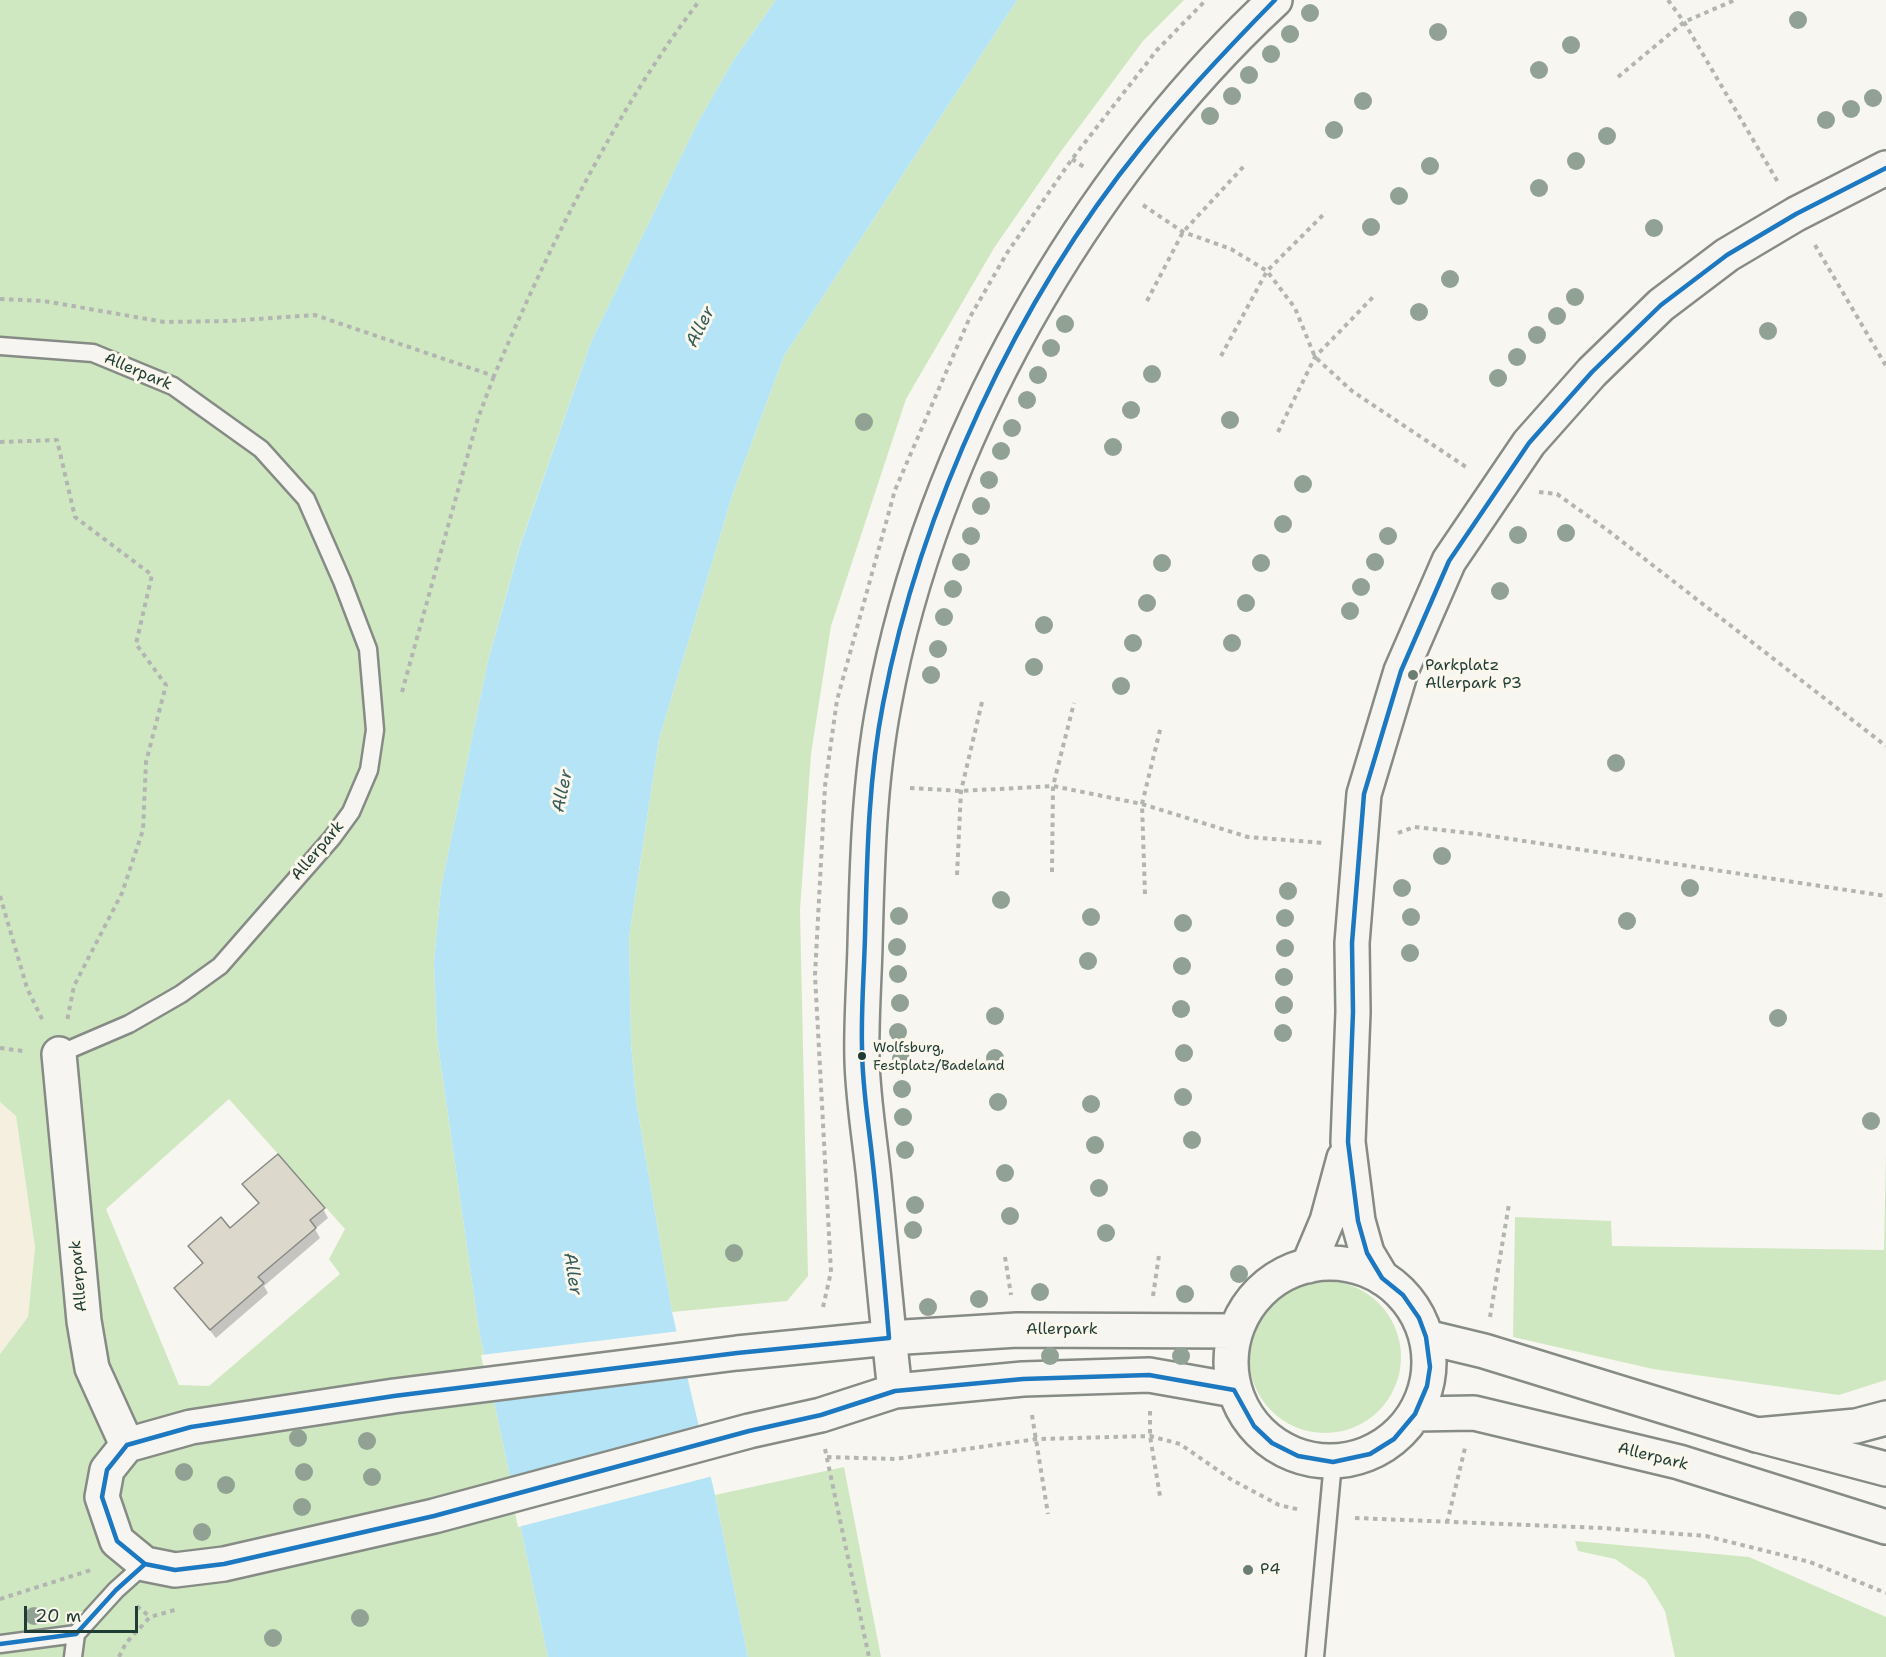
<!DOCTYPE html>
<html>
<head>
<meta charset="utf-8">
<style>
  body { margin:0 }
  #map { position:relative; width:1886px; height:1657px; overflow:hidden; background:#f8f6f0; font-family:"Shantell Sans",sans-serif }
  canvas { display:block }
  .scale { position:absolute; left:24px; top:1606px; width:114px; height:27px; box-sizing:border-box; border:3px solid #1f3d34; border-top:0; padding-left:8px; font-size:18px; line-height:21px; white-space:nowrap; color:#1f3d34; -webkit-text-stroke:4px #fbf7ec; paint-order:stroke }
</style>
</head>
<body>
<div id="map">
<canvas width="1886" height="1657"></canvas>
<div class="scale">20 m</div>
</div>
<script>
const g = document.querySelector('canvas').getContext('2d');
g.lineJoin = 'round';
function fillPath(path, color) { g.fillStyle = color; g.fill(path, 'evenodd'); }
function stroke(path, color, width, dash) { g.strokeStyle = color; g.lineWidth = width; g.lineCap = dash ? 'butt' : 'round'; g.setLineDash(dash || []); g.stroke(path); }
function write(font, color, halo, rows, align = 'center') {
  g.font = font + ' "Shantell Sans",sans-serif'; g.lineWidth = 6; g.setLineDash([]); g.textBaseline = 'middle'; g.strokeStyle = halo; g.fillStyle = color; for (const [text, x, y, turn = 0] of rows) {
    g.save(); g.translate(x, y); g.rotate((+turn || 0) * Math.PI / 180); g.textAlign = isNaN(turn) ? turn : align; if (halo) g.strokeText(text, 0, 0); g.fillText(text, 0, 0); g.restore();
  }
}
const built = new Path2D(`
  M0 1102 16 1116 35 1247 28 1317 0 1354Z`);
const green = new Path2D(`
  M0 0H776L733 61 697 124 591 342 520 545 488 661 441 888 434 962 437 1038 479 1330 548 1657H0V1354L28 1317 35 1247 16 1116 0 1102ZM229 1099 345 1229 329 1259 340 1274 209 1386 179 1385 106 1209Z
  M1017 0H1184L1143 41 1059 154 994 248 906 399 831 626 811 754 800 910 808 1276 787 1301 672 1312 636 1101 631 1043 629 937 659 739 733 493 784 356Z
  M1886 1153V1380L1839 1395 1653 1369 1513 1337 1515 1217 1611 1221 1612 1246 1884 1250Z
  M1249 1357a76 76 0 1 1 152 0a76 76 0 1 1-152 0Z
  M844 1467 881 1657H748L715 1495Z
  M1575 1541 1749 1557 1886 1617V1657H1675L1665 1611 1646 1580 1615 1559 1578 1551Z`);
const water = new Path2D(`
  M776 0H1017L784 356 733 493 659 739 629 937 631 1043 636 1101 672 1312 715 1495 748 1657H548L479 1330 437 1038 434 962 441 888 488 661 520 546 591 342 697 124 733 61Z`);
const pier = new Path2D(`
  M680 1331 690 1377 491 1401 481 1355Z
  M703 1430 713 1476 518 1527 508 1480Z`);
const shadow = new Path2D(`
  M244 1184 323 1209 328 1218 315 1229 320 1238 264 1286 268 1293 216 1338 176 1288 203 1265 190 1246 230 1230 260 1205Z`);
const building = new Path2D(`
  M278 1154 325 1208 310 1220 316 1228 258 1277 264 1283 210 1330 174 1288 203 1263 188 1246 221 1217 230 1228 259 1203 242 1184Z`);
const path = new Path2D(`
  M1668 0 1684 22 1779 184
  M1618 77 1684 22 1735 0
  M1072 159 1084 167
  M1143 205 1183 232 1231 249 1267 271 1295 308 1315 357 1352 391 1469 469
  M1815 245 1886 366
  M0 299 44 301 164 322 229 321 315 315 494 376C548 249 616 109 700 0
  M1147 301 1183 232 1245 165
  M1221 356 1267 271 1326 212
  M1278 432 1315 357 1375 295
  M0 442 57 440 75 517 152 575 136 644 166 685 146 762 143 830 122 893 74 986 67 1021
  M1539 492 1557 494 1606 529 1886 746
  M402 692 478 418 494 376
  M910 788 961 791 1053 786 1142 804 1248 837 1324 843
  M1398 833 1414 827 1478 834 1886 896
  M1052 872 1053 786 1074 703
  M957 875 961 791 982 702
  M1145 894 1142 804 1161 726
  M0 896 27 988 43 1021
  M0 1048 23 1051
  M1005 1257 1011 1295
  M1153 1296 1159 1255
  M823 1307 831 1272 815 975 825 786 837 700 895 490 970 317 1007 253 1072 159 1157 50 1206 0
  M1490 1317 1509 1204
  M1150 1411V1436L1160 1496
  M1032 1415 1048 1514
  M825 1449 869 1657
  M827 1457 895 1459 1037 1439 1150 1436 1180 1444 1232 1480 1279 1505 1301 1510
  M1355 1518 1602 1528 1706 1536 1810 1562 1886 1593
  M1447 1523 1465 1448
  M0 1599 91 1570 93 1572
  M137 1606 150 1617
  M119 1657 126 1643 150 1617 178 1609`);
const lane = new Path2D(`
  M0 346 93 353 173 386 261 449 306 499 342 581 368 649 375 730 369 770 351 812 332 838 220 966 181 994 129 1024 59 1054
  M0 1644 76 1634
  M73 1657 76 1634 116 1590 145 1564
  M1315 1657 1333 1462`);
const street = new Path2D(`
  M59 1054 84 1321 92 1368 127 1445
  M1231 1362a99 99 0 1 1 198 0a99 99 0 1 1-198 0Z
  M1308 1266 1327 1221 1344 1158
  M1382 1278 1367 1253 1358 1221 1348 1142 1353 1012 1352 943 1364 794 1401 671 1449 561 1529 443 1592 372 1661 305 1727 255 1796 214 1886 168
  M1426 1337 1484 1351 1757 1435 1886 1469
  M1234 1390 1149 1375 1023 1379 895 1391 821 1415 749 1431 434 1516 224 1564 175 1570 145 1564 117 1541 102 1497 107 1470 127 1445 191 1427 394 1396 737 1353 889 1338 1017 1330 1236 1331
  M895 1391C887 1321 881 1251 874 1180 870 1140 863 1100 862 1060 861 1022 864 984 865 946 867 866 869 783 884 704 931 446 1083 178 1275 0
  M1415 1414 1474 1413 1679 1462 1886 1527`);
const primary = new Path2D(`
  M1757 1435 1856 1426 1886 1418`);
const bus1 = new Path2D(`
  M1275 0C1229 47 1184 94 1142 146 1017 300 920 509 883 704 868 781 867 860 865 937 864 974 861 1010 862 1047 862 1084 868 1120 872 1156 879 1217 884 1277 889 1338L737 1353 394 1396 191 1427 127 1445 107 1470 102 1497 117 1541 145 1564 175 1570 224 1564 434 1516 749 1431 821 1415 895 1391 1023 1379 1149 1375 1234 1390 1254 1426 1272 1443 1298 1456 1333 1462 1370 1454 1394 1439 1415 1414 1427 1386 1430 1367 1426 1337 1419 1318 1403 1295 1382 1278 1367 1253 1358 1221 1348 1142 1353 1012 1352 943 1364 794 1401 671 1449 561 1529 443 1592 372 1661 305 1727 255 1796 214 1886 168
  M0 1644 76 1634 116 1590 145 1564`);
const trees = [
  [1310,13],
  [1798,20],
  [1438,32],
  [1290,34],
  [1571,45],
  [1271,54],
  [1539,70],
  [1249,75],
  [1232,96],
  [1873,98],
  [1363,101],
  [1851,109],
  [1210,116],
  [1826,120],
  [1334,130],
  [1607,136],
  [1576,161],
  [1430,166],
  [1539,188],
  [1399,196],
  [1371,227],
  [1654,228],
  [1450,279],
  [1575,297],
  [1419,312],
  [1557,316],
  [1065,324],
  [1768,331],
  [1537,335],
  [1051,348],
  [1517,357],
  [1152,374],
  [1038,375],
  [1498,378],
  [1027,400],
  [1131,410],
  [1230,420],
  [864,422],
  [1012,428],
  [1113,447],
  [1001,451],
  [989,480],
  [1303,484],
  [981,506],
  [1283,524],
  [1566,533],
  [1518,535],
  [971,536],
  [1388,536],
  [961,562],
  [1375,562],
  [1162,563],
  [1261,563],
  [1361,587],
  [953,589],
  [1500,591],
  [1147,603],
  [1246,603],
  [1350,611],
  [944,617],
  [1044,625],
  [1133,643],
  [1232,643],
  [938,649],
  [1034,667],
  [931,675],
  [1121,686],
  [1616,763],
  [1442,856],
  [1402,888],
  [1690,888],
  [1288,891],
  [1001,900],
  [899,916],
  [1091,917],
  [1411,917],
  [1285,918],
  [1627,921],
  [1183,923],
  [897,947],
  [1285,948],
  [1410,953],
  [1088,961],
  [1182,966],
  [898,974],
  [1284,977],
  [900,1003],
  [1284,1005],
  [1181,1009],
  [995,1016],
  [1778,1018],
  [898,1032],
  [1283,1033],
  [1184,1053],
  [995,1058],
  [901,1059],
  [902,1089],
  [1183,1097],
  [998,1102],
  [1091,1104],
  [903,1117],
  [1871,1121],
  [1192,1140],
  [1095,1145],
  [905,1150],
  [1005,1173],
  [1099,1188],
  [915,1205],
  [1010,1216],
  [913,1230],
  [1106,1233],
  [734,1253],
  [1239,1274],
  [1040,1292],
  [1185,1294],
  [979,1299],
  [928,1307],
  [1050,1356],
  [1181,1356],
  [298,1438],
  [367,1441],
  [184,1472],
  [304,1472],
  [372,1477],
  [226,1485],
  [302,1507],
  [202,1532],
  [34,1616],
  [360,1618],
  [273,1638]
];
const markers = [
  [1413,675,6,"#6b7e76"],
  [862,1056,5,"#1f3d34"],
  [1248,1570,6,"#6b7e76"]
];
const busNames = [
  ["Wolfsburg,",873,1048],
  ["Festplatz/Badeland",873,1066]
];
const streetNames = [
  ["Allerpark",138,372,23],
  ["Allerpark",318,851,-50],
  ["Allerpark",79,1276,-95],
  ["Allerpark",1062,1330],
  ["Allerpark",1653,1457,14]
];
const poiNames = [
  ["Parkplatz",1425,666],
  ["Allerpark P3",1425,684],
  ["P4",1260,1570]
];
const waterNames = [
  ["Aller",701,327,-63],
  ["Aller",563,791,-78],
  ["Aller",572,1274,81]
];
fillPath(built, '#f5efe0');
fillPath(green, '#d0e8c1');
fillPath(water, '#b4e4f6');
fillPath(pier, '#f8f6f0');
fillPath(shadow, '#0003');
fillPath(building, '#ddd8cc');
stroke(building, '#868b86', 1.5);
stroke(lane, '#868b86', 21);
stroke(street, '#868b86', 38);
stroke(primary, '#868b86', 38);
stroke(path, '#b2b5b1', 4, [4.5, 4.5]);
stroke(lane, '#f6f5f1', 16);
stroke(street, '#f6f5f1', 33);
stroke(primary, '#f6f5f1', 33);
stroke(bus1, '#1c78c0', 4.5);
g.fillStyle = '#91a294';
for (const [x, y] of trees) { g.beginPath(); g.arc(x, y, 9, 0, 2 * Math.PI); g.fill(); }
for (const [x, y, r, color] of markers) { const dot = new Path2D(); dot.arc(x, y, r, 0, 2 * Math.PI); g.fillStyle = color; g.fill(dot); stroke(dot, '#fbf7ec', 2); }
write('14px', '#1f3d34', '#fbf7ec', busNames, 'left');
write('16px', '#1f3d34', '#fbf7ec', streetNames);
write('16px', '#1f3d34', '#fbf7ec', poiNames, 'left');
write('italic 18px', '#375d5b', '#fbf7ec', waterNames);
</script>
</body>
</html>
